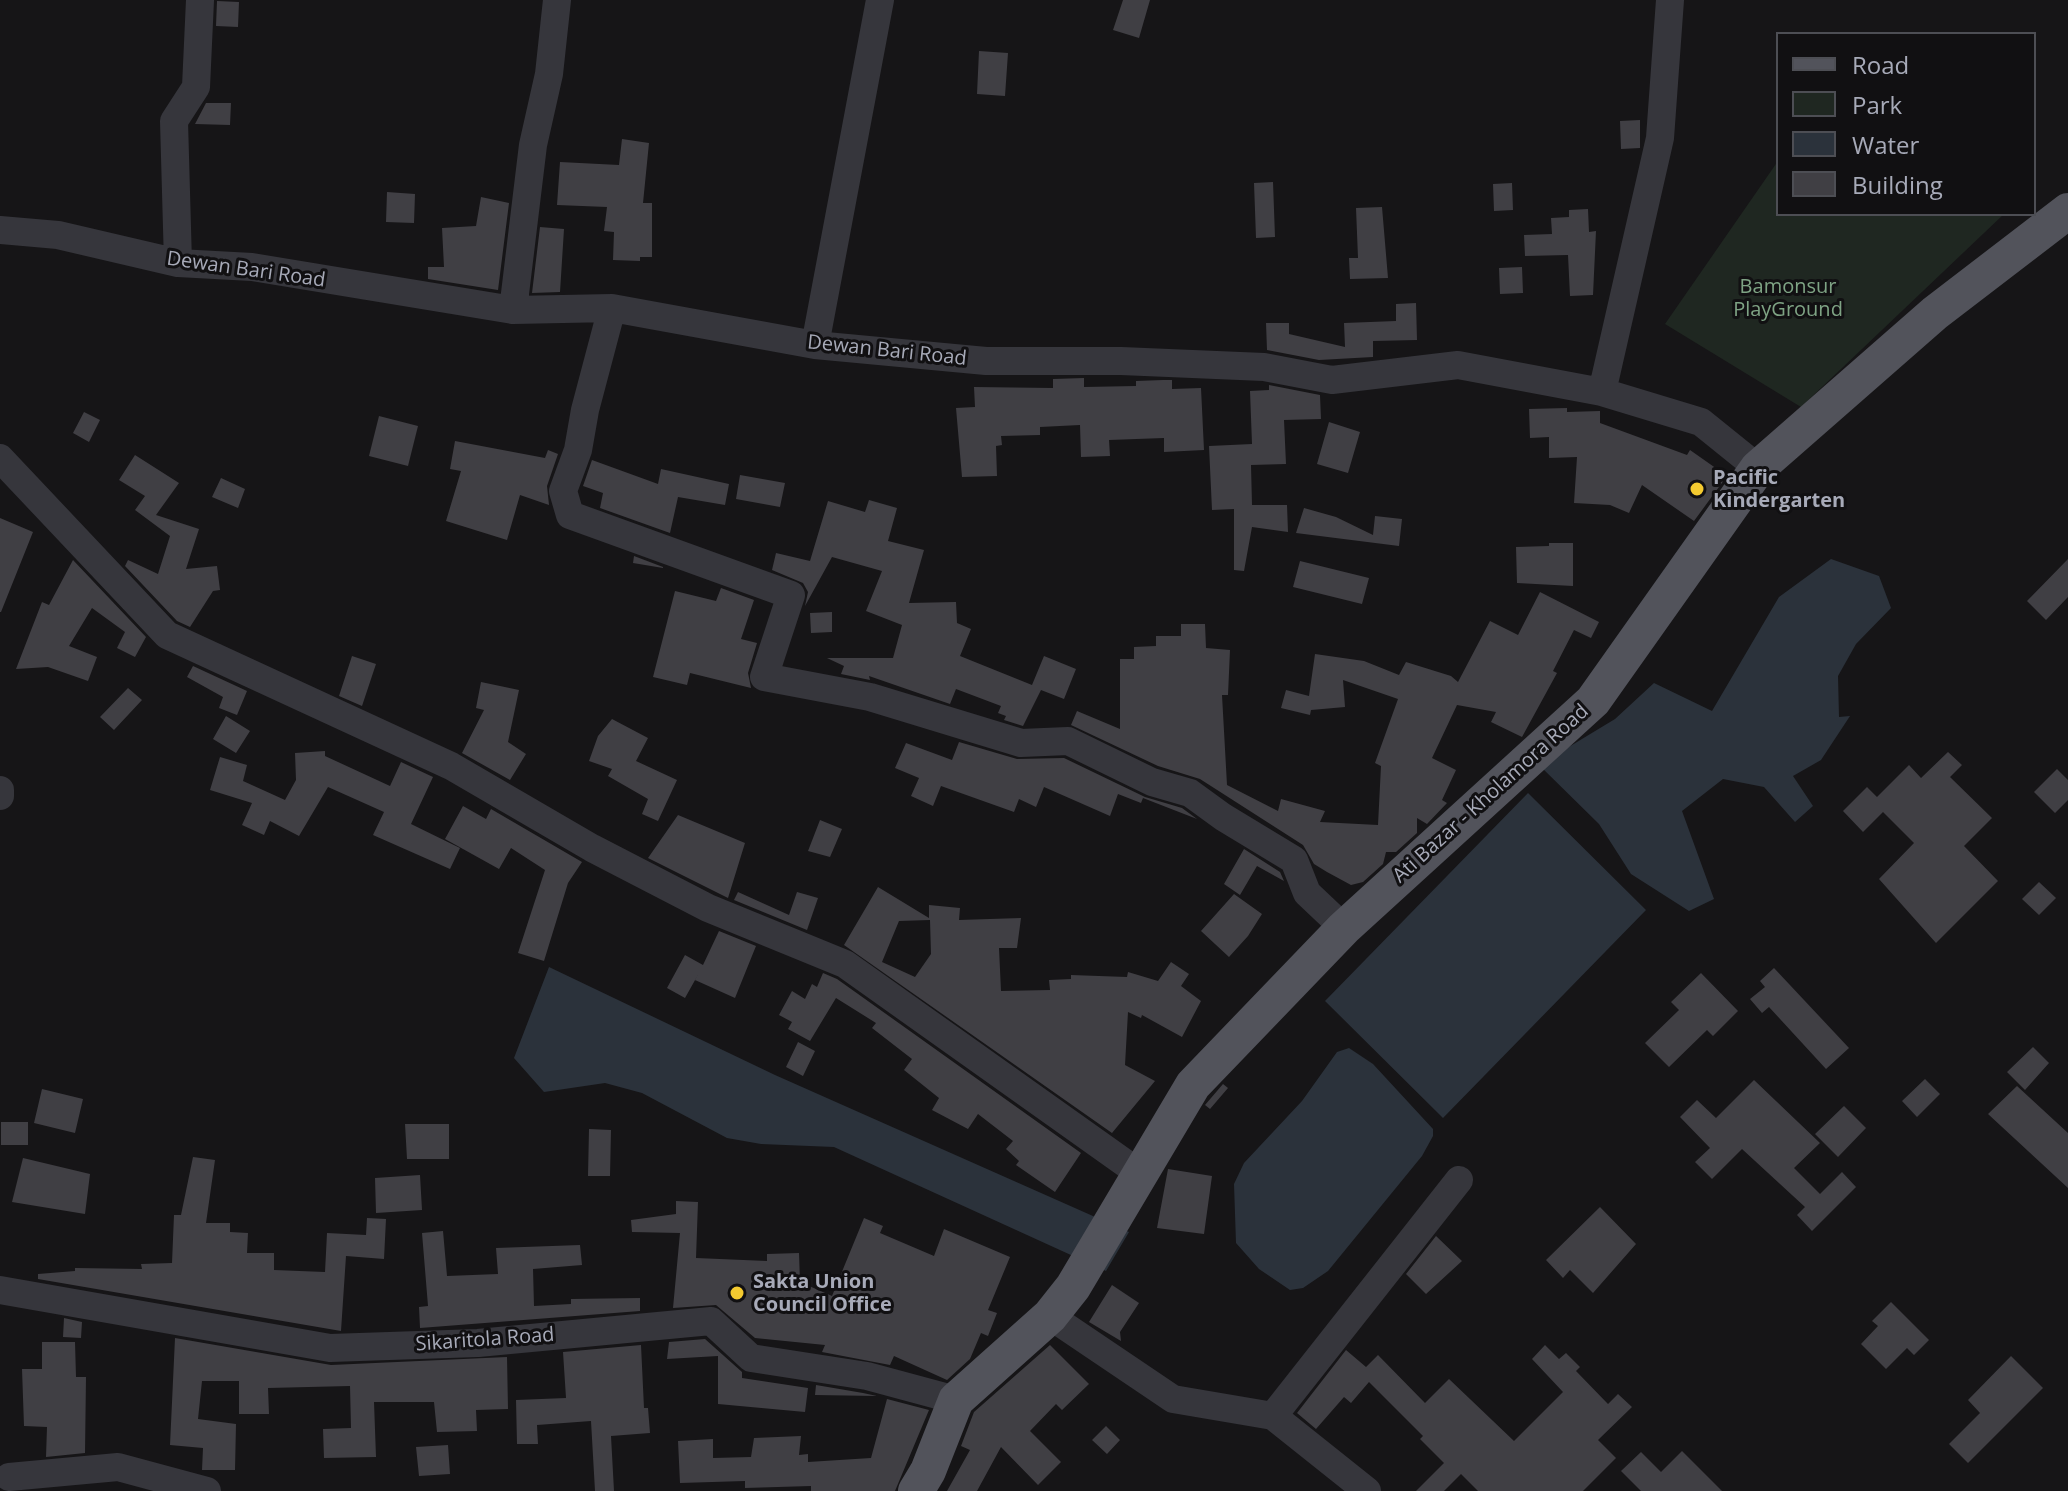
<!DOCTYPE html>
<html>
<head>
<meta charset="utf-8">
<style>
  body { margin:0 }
  #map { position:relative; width:2068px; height:1491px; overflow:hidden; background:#161517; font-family:"Open Sans",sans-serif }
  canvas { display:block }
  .legend { position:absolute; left:1776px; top:32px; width:260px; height:184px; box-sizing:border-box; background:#111012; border:2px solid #4d4e54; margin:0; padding:10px 14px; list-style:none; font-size:24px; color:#a7aab8 }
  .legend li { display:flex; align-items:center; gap:16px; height:40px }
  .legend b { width:40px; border:2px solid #4d4e54 }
</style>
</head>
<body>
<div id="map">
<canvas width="2068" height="1491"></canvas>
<ul class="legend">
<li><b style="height:10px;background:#52535b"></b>Road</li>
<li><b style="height:22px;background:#1f2721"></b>Park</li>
<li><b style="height:22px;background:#2b323b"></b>Water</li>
<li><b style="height:22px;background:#403f44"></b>Building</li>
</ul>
</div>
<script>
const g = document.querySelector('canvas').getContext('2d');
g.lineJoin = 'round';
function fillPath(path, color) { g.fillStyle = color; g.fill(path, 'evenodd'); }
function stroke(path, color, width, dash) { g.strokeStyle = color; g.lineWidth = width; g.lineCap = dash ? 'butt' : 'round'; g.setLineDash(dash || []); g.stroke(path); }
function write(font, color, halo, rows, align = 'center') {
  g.font = font + ' "Open Sans",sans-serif'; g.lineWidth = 6; g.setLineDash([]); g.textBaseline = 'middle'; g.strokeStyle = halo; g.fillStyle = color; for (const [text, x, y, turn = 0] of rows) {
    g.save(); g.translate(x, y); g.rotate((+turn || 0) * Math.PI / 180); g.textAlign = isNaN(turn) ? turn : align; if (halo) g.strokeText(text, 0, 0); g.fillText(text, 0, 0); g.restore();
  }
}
const green = new Path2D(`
  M1778 161V214H2004L1801 407 1665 324Z`);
const water = new Path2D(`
  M1831 559 1879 576 1891 608 1856 644 1838 676 1839 717 1850 716 1821 760 1793 776 1813 806 1795 822 1764 787 1723 779 1682 811 1714 899 1689 911 1631 874 1599 824 1539 765 1615 719 1654 683 1712 711 1779 597Z
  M1528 793 1646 910 1443 1118 1325 1001Z
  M549 967 775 1075 1129 1232 1106 1271 834 1147 761 1144 727 1138 642 1093 605 1083 544 1092 514 1058Z
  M1349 1048 1373 1064 1433 1129V1136L1422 1156 1328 1271 1303 1288 1290 1290 1259 1269 1236 1243 1234 1184 1244 1163 1302 1101 1337 1052Z`);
const building = new Path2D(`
  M1123 0H1150L1139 38 1113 30Z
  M217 1 239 2 238 27 216 26Z
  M979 51 1008 53 1005 96 977 94Z
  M206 103H231L230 125 195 124Z
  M1640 120V148L1621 149 1620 121Z
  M622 139 649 143 643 203H652V257H640V261L613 260 614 232 604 231 607 207 557 205 560 162 619 165Z
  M1273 182 1275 237 1256 238 1254 183Z
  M1512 183 1513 210 1494 211 1493 184Z
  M387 192 415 194 414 223 386 222Z
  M481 197 509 203 498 290 428 279V267H444L442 228 476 226Z
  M1382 207 1388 278 1350 279 1349 258H1358L1356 208Z
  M1588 209 1589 232 1596 231 1593 295 1570 296 1568 255 1525 256 1524 235 1552 234 1551 218 1569 217V210Z
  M540 227 564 229 560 292 532 293Z
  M1522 267 1523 293 1500 294 1499 268Z
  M1416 303 1417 340 1373 341V357L1319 360 1267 350 1266 323H1289V334L1345 347 1344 323 1396 321V304Z
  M1084 378V387L1136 386V381L1163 380H1172V389L1201 388 1204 450 1164 452V438L1109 440 1110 456 1081 457 1080 425 1040 427V435L1001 436 1002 445 996 446 997 476 962 477 956 408 975 407 974 387 1053 388V379Z
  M1269 385 1320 395 1321 419 1284 420 1286 464 1251 465 1252 505H1287L1288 532 1252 527 1244 571 1234 570V509L1212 510 1209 446 1252 444 1250 391 1269 390Z
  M1567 408V412L1600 411V423L1687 455 1690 450 1727 476 1694 521 1642 485 1629 513 1610 505 1574 503 1577 457 1549 458V437L1530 438 1529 409Z
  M84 412 100 420 89 442 73 433Z
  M379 416 418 426 408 466 369 456Z
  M1329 422 1360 432 1348 473 1317 464Z
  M455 441 545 458 548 450 558 454 547 486 549 505 520 495 507 540 446 521 461 471 450 469Z
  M135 455 179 483 156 515 199 529 186 569 217 566 220 590 213 591 190 627 177 621 125 566 128 560 158 574 170 536 135 510 145 496 119 480Z
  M592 460 658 484 661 469 729 484 725 505 678 497 670 533 600 508 603 493 583 486Z
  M740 475 785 483 780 507 736 499Z
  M221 478 245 489 238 508 212 497Z
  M869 500 897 508 888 541 924 550 909 603 956 602 957 623 971 629 960 656 1032 685 1044 656 1076 669 1064 699 1041 690 1023 726 1004 720 1006 716 998 713 1001 706 956 689 950 704 869 676 870 680 841 674 844 666 827 658H893L902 625 866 611 882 571 832 557 805 606 808 592 803 583 772 570 776 553 810 561 828 501 865 512Z
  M1304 508 1336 517 1373 535 1375 516 1402 519 1399 546 1296 533Z
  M0 518 33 532 1 612H0Z
  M1549 543H1573V586L1517 583 1516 547 1549 546Z
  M634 556 663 567V568L633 563Z
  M2068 559V597L2046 620 2027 601Z
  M73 560 146 637 135 657 117 648 125 632 92 608 69 646 97 657 88 681 48 667 16 669 42 602 49 605Z
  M1300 561 1369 578 1362 604 1293 587Z
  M721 588 754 600 741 639 757 643 748 673 751 688 690 673 687 685 653 677 675 591 716 601Z
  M1540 592 1599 622 1591 638 1574 630 1553 671 1557 673 1522 737 1491 722 1496 712 1457 705 1432 758 1456 770 1442 800 1447 803 1427 824 1417 818V833L1396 852H1386L1383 864 1363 882 1351 885 1327 872 1314 864 1303 845 1200 779 1158 766 1071 725 1077 711 1120 729V659H1134V647L1156 646V636H1181V624H1205L1206 648 1230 650 1228 695H1222L1227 785 1278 811 1281 799 1325 811 1320 822 1378 825 1381 766 1375 763 1398 699 1343 680 1345 707 1311 710 1310 715 1281 708 1286 690 1309 696 1315 654 1364 661 1399 675 1406 662 1451 676 1458 682 1490 621 1518 635Z
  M832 612V632L811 633 810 613Z
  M352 656 376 664 362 706 339 696Z
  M193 666 247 691 237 715 219 708 223 697 187 677Z
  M481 682 519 690 508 742 526 754 510 780 462 753 484 710 476 708Z
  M128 688 142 700 114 730 100 717Z
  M226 716 250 731 236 753 213 739Z
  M612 719 648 738 636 761 677 780 658 821 642 814 648 799 608 776 612 769 589 761 598 736Z
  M959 742 1017 759 1064 758 1145 797 1182 808 1197 819 1143 798 1141 803 1118 794 1110 816 1044 787 1036 807 1019 799 1014 812 941 786 933 806 911 796 919 778 895 768 906 743 952 760Z
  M325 751V756L390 786 401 762 433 777 411 824 460 848 450 869 373 835 384 812 328 787 299 836 270 821 264 835 242 825 252 803 210 790 220 757 247 765 243 781 285 800 296 780 295 753Z
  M1948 752 1962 765 1950 777 1992 818 1964 846 1998 881 1936 943 1879 879 1914 843 1883 812 1863 832 1843 811 1867 787 1877 797 1909 765 1921 778Z
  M2057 769 2068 780V800L2055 813 2034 792Z
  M463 806 486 819 491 809 582 862 568 883 544 961 518 953 545 870 511 848 499 869 445 839Z
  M678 815 745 843 728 898 648 858Z
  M820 820 842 829 830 857 808 851Z
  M1244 849 1280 872 1284 881 1257 866 1240 895 1224 884Z
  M2039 882 2056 898 2039 915 2022 899Z
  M878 887 929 918V905L960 908 959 920 1021 918 1017 948H999L1001 991 1050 990 1049 980 1071 979V975L1127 977 1128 972 1158 981 1171 962 1189 974 1181 986 1201 1001 1182 1037 1142 1015 1141 1018 1128 1012 1125 1065 1155 1081 1112 1133 844 945ZM930 920 931 954 915 977 882 962 899 921Z
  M738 892 789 915 797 892 818 898 807 930 734 900Z
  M1234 894 1262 914 1248 936 1229 957 1201 931Z
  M719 931 756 946 735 998 695 980 699 973 685 998 667 988 685 955 703 965Z
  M1774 968 1849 1048 1826 1069 1769 1007 1762 1013 1750 999 1765 987 1760 981Z
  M823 973 837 979 1081 1153 1055 1192 1016 1165 1019 1161 1006 1149 1013 1141 978 1114 968 1129 932 1110 939 1098 904 1070 912 1059 872 1028 876 1023 836 998 810 1041 788 1029 792 1022 779 1015 792 991 805 999 812 984 817 987Z
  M1701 973 1738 1011 1713 1036 1707 1030 1669 1067 1645 1043 1679 1010 1671 1002Z
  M798 1042 815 1051 803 1076 786 1067Z
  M2033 1047 2049 1063 2025 1090 2007 1072Z
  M1925 1079 1940 1094 1917 1117 1902 1101Z
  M1754 1080 1820 1143 1794 1168 1820 1194 1842 1172 1856 1187 1812 1231 1797 1215 1805 1207 1742 1149 1712 1179 1695 1162 1710 1148 1680 1117 1697 1100 1716 1118Z
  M1223 1084 1228 1088 1210 1109 1205 1105Z
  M2017 1086 2068 1133V1188L1988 1114Z
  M42 1089 83 1099 75 1133 34 1123Z
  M1844 1106 1866 1128 1838 1157 1815 1134Z
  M1 1122H28V1145H1Z
  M405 1124H449V1159H407Z
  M589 1129 611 1130 610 1176H588Z
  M193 1157 215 1160 206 1223H230V1232L248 1233 247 1253H274V1270L325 1272 327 1233 366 1235 367 1218 386 1219 384 1259 346 1256 341 1331 38 1279V1274L75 1271V1268L142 1269 141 1264 172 1263 174 1215H181Z
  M23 1158 90 1174 85 1214 12 1202Z
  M1168 1169 1212 1176 1204 1234 1157 1228Z
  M420 1175 422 1210 376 1213 375 1178Z
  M676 1201 698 1202 696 1258 767 1261V1254L799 1253 800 1282 832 1296 864 1218 883 1226 880 1233 934 1256 944 1229 1010 1257 988 1310 997 1313 988 1336 981 1333 970 1359 947 1380 894 1356 890 1365 822 1352 825 1345 755 1338 716 1305 673 1308 680 1233 632 1232 631 1220 676 1214Z
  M1600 1207 1636 1244 1593 1293 1570 1270 1563 1278 1546 1260Z
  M443 1231 447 1276 498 1274 496 1248 580 1245 582 1265 533 1269 534 1306 571 1304V1299L640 1298V1311L420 1328 419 1307 428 1306 422 1233Z
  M1436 1236 1462 1261 1426 1294 1406 1274Z
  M1112 1285 1139 1303 1120 1332 1121 1341 1089 1322Z
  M1891 1302 1929 1340 1914 1355 1907 1348 1886 1369 1861 1344 1878 1326 1872 1321Z
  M64 1318 82 1322 81 1338 63 1337Z
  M175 1338 331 1365 507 1357 508 1409 476 1410 477 1431 437 1432 434 1402H374L376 1457 324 1458 323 1429 351 1428 350 1386 268 1388 269 1414H239V1381H202L198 1419 236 1424 235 1470H202L203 1448 170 1445Z
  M705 1339 742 1372V1378L808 1388 805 1412 718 1404V1356L667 1359 669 1342Z
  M42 1342H75L76 1377H86L85 1453 46 1457 47 1427 24 1426 22 1369H42Z
  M641 1345 644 1408H648L650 1433 611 1436 614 1491H595L591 1421 537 1425 538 1444H517L516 1400 566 1398 563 1352Z
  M1050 1345 1089 1384 1062 1410 1056 1404 1030 1431 1061 1462 1038 1485 1001 1447 977 1491H947L970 1450 961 1446 974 1412Z
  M1545 1345 1559 1359 1566 1353 1580 1367 1576 1371 1608 1404 1618 1394 1632 1407 1598 1440 1616 1458 1583 1491H1478L1461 1474 1444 1491H1416L1444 1463 1420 1439 1423 1436 1369 1382 1351 1403 1344 1397 1316 1429 1297 1413 1346 1350 1366 1367 1378 1355 1425 1403 1449 1379 1514 1441 1563 1392 1532 1359Z
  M2011 1356 2043 1388 1968 1463 1949 1444 1980 1413 1968 1400Z
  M816 1385 863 1393 877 1396 815 1395Z
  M887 1399 929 1410 895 1491H811V1486L745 1488V1481L680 1483 678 1441 713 1439V1458L751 1457 754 1438 801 1436 799 1455 808 1454V1462L871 1458Z
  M1106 1426 1120 1440 1107 1454 1092 1440Z
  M448 1445 450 1474 419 1476 416 1447Z
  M1682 1451 1722 1491H1641L1621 1471 1641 1452 1661 1472Z`);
const minor = new Path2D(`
  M0 230 58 235 178 263 252 267 513 310 612 308 815 345 986 361H1121L1264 367 1332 380 1458 365 1602 392 1701 422 1758 468
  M178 263 174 121 196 87 200 0
  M612 308 585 410 578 450 563 491 570 515 791 595 764 677 870 697 1021 743 1068 741 1152 782 1190 793 1223 817 1294 860 1307 893 1344 928
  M513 310 533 145 549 74 557 0
  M815 345 880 0
  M1602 392 1660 138 1670 0
  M0 458 167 635 451 766 592 848 708 908 845 964 1139 1173
  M0 790V796
  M0 1290 330 1348 478 1343 711 1321 751 1358 867 1376 956 1400
  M1050 1316 1173 1399 1273 1416 1367 1491
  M1273 1416 1459 1180
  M9 1477 118 1467 207 1491`);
const major = new Path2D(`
  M916 1491 928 1471 956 1400 1050 1316 1073 1287 1193 1085 1344 928 1593 701 1758 468 1935 313 2068 211`);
const markers = [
  [1697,489,8,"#f4ca30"],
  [737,1293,8,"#f4ca30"]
];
const streetNames = [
  ["Dewan Bari Road",246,270,8],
  ["Dewan Bari Road",887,351,6],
  ["Ati Bazar - Kholamora Road",1491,794,-42],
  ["Sikaritola Road",485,1340,-4]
];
const parkNames = [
  ["Bamonsur",1788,287],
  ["PlayGround",1788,310]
];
const poiNames = [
  ["Pacific",1713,478],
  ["Kindergarten",1713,501],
  ["Sakta Union",753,1282],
  ["Council Office",753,1305]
];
fillPath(green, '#1f2721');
fillPath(water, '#2b323b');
fillPath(building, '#403f44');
stroke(minor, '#36363c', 28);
stroke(major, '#52535b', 36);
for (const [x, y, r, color] of markers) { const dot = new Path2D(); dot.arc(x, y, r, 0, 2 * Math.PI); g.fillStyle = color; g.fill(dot); stroke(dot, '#111012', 3); }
write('20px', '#a7aab8', '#111012', streetNames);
write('20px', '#7ea384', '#111012', parkNames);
write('bold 20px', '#a7aab8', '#111012', poiNames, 'left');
</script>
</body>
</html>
